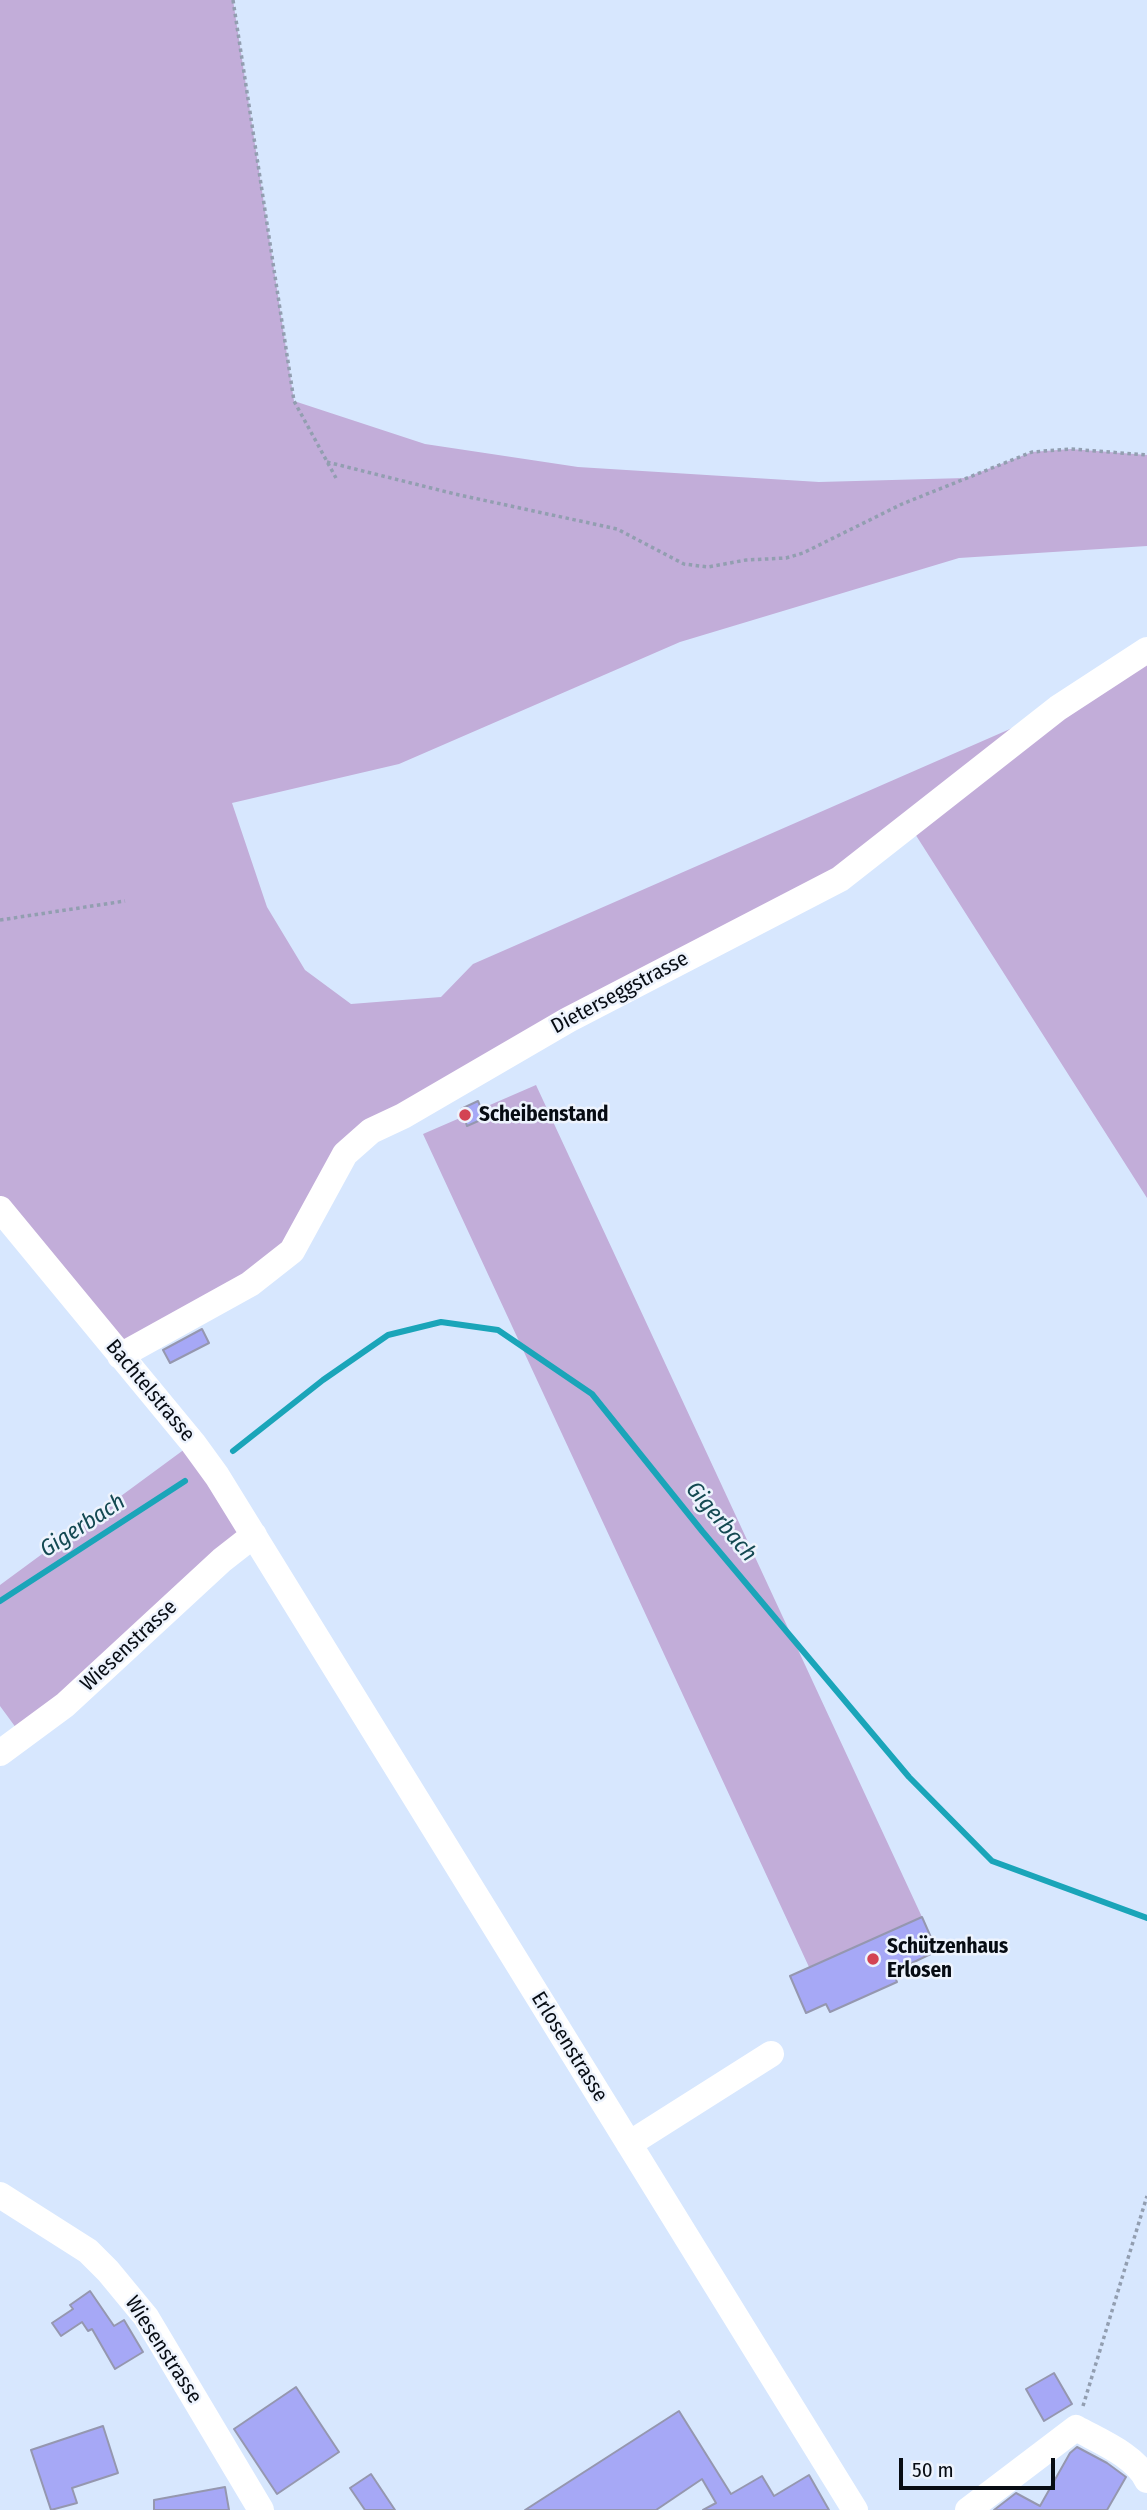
<!DOCTYPE html>
<html>
<head>
<meta charset="utf-8">
<style>
  body { margin:0 }
  #map { position:relative; width:1147px; height:2510px; overflow:hidden; background:#d7e7fe; font-family:"Fira Sans Condensed",sans-serif }
  canvas { display:block }
  .scale { position:absolute; left:899px; top:2458px; width:156px; height:32px; box-sizing:border-box; border:4px solid #070c13; border-top:0; padding-left:9px; font-size:21px; line-height:24px; white-space:nowrap; color:#070c13; -webkit-text-stroke:5px #edf3fd; paint-order:stroke }
</style>
</head>
<body>
<div id="map">
<canvas width="1147" height="2510"></canvas>
<div class="scale">50 m</div>
</div>
<script>
const g = document.querySelector('canvas').getContext('2d');
g.lineJoin = 'round';
function fillPath(path, color) { g.fillStyle = color; g.fill(path, 'evenodd'); }
function stroke(path, color, width, dash) { g.strokeStyle = color; g.lineWidth = width; g.lineCap = dash ? 'butt' : 'round'; g.setLineDash(dash || []); g.stroke(path); }
function write(font, color, halo, rows, align = 'center') {
  g.font = font + ' "Fira Sans Condensed",sans-serif'; g.lineWidth = 5; g.setLineDash([]); g.textBaseline = 'middle'; g.strokeStyle = halo; g.fillStyle = color; for (const [text, x, y, turn = 0] of rows) {
    g.save(); g.translate(x, y); g.rotate((+turn || 0) * Math.PI / 180); g.textAlign = isNaN(turn) ? turn : align; if (halo) g.strokeText(text, 0, 0); g.fillText(text, 0, 0); g.restore();
  }
}
const green = new Path2D(`
  M0 0H233L294 401 425 444 578 467 819 482 965 478 1032 452 1071 449 1147 455V546L959 558 680 642 399 764 232 803 267 907 305 970 351 1004 441 997 473 964 1058 708 1147 650V1198L910 826 371 1131 292 1251 120 1356 0 1209Z
  M536 1085 922 1917 809 1967 423 1134Z
  M193 1443 254 1535 22 1736 0 1706V1585Z`);
const stream = new Path2D(`
  M233 1451 323 1380 388 1335 441 1322 498 1330 592 1394 702 1531 909 1777 992 1861 1147 1918
  M0 1601 185 1481`);
const building = new Path2D(`
  M478 1101 485 1118 467 1126 461 1109Z
  M202 1329 209 1343 170 1363 163 1350Z
  M922 1917 937 1951 893 1972 897 1982 830 2012 826 2004 806 2013 790 1976Z
  M90 2291 114 2326 124 2320 143 2352 115 2369 92 2329 88 2331 82 2322 61 2336 52 2323 73 2309 70 2305Z
  M1054 2373 1072 2404 1044 2421 1026 2389Z
  M296 2387 339 2452 277 2494 234 2429Z
  M679 2411 731 2494 762 2476 774 2496 809 2475 829 2510H703L716 2503 702 2479 656 2510H525Z
  M103 2426 118 2473 72 2488 77 2503 51 2510 31 2450Z
  M1077 2447 1107 2463 1126 2477 1107 2510H994L1016 2493 1040 2506 1070 2453Z
  M371 2474 395 2510H365L350 2488Z
  M225 2487 229 2510H154V2500Z`);
const path = new Path2D(`
  M233 0 294 401 336 478
  M327 462 455 494 617 529 684 564 708 567 746 560 786 558 803 553 902 504 1032 452 1071 449 1147 455
  M0 920 125 901
  M1083 2406 1147 2196`);
const minor = new Path2D(`
  M0 1209 193 1443 217 1476 855 2510
  M120 1356 250 1284 292 1251 345 1154 371 1131 403 1116 568 1020 840 879 1058 708 1147 650
  M0 1753 65 1705 222 1560 254 1535
  M629 2144 771 2054
  M0 2195 88 2251 108 2271 146 2317 261 2510
  M968 2510 1076 2428C1099 2441 1135 2455 1147 2480`);
const markers = [
  [465,1115,7,"#d34353"],
  [873,1959,7,"#d34353"]
];
const streetNames = [
  ["Dieterseggstrasse",620,993,-28],
  ["Bachtelstrasse",150,1391,50],
  ["Wiesenstrasse",129,1646,-43],
  ["Erlosenstrasse",569,2047,58],
  ["Wiesenstrasse",163,2350,57]
];
const poiNames = [
  ["Scheibenstand",479,1115],
  ["Schützenhaus",887,1947],
  ["Erlosen",887,1971]
];
const waterNames = [
  ["Gigerbach",721,1522,50],
  ["Gigerbach",83,1526,-33]
];
fillPath(green, '#c2add9');
stroke(stream, '#1aa5b9', 6);
fillPath(building, '#a6a8f6');
stroke(building, '#9597af', 2);
stroke(path, '#929eb0', 3.5, [3.5, 3.5]);
stroke(minor, '#fff', 26);
for (const [x, y, r, color] of markers) { const dot = new Path2D(); dot.arc(x, y, r, 0, 2 * Math.PI); g.fillStyle = color; g.fill(dot); stroke(dot, '#edf3fd', 2.5); }
write('21px', '#070c13', '#edf3fd', streetNames);
write('bold 21px', '#070c13', '#edf3fd', poiNames, 'left');
write('italic 23px', '#144952', '#edf3fd', waterNames);
</script>
</body>
</html>
